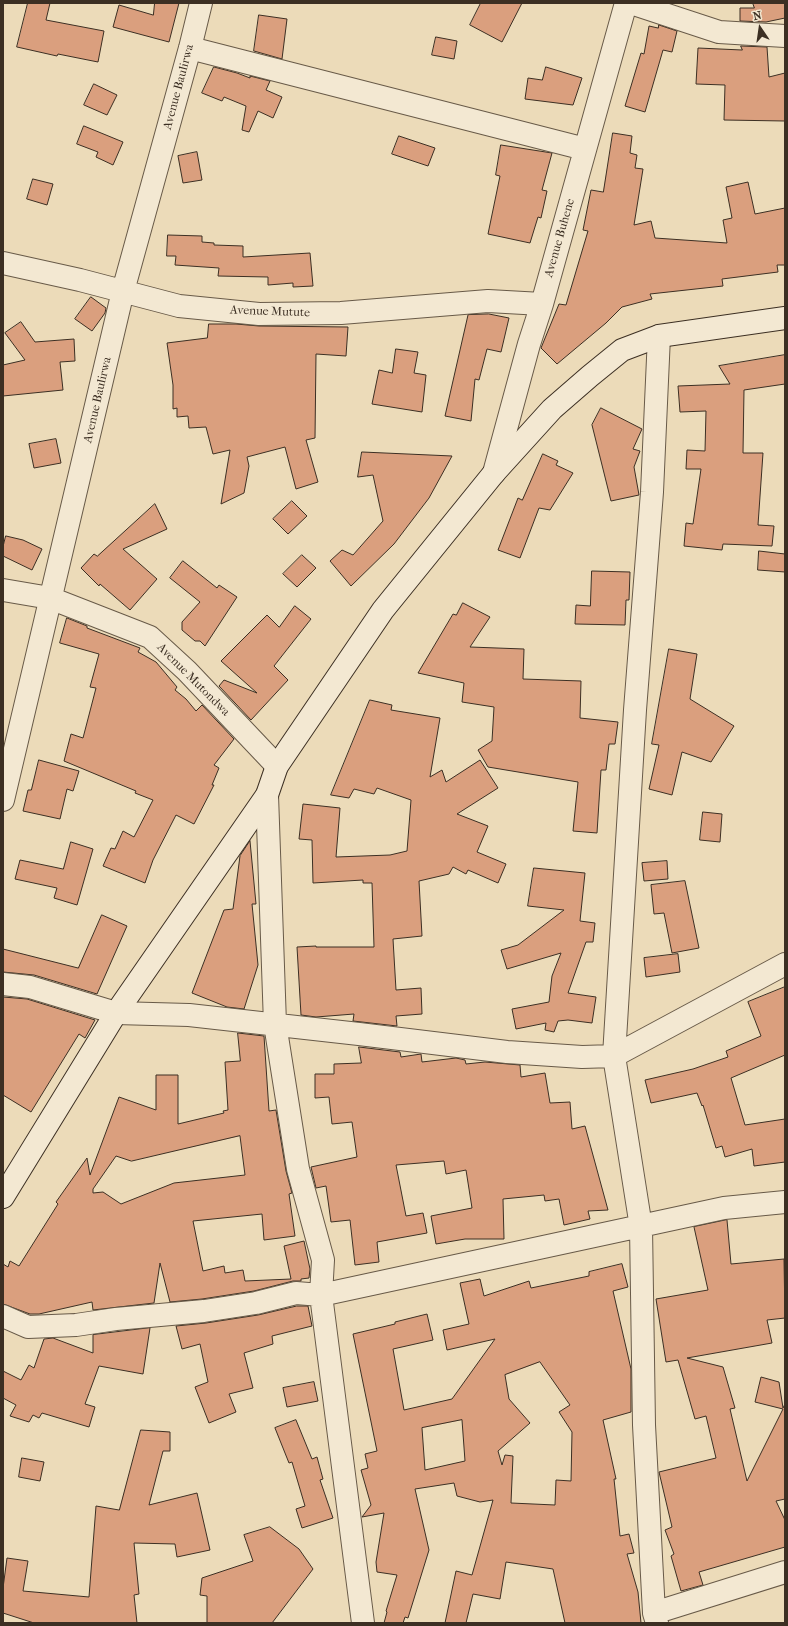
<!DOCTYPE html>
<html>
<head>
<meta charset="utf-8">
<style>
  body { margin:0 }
  #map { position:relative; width:788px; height:1626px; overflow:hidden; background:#ecdbb9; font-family:"IM FELL French Canon",serif }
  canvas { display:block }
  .frame { position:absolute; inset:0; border:4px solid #3c2f23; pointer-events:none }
  .north { position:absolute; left:740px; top:8px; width:40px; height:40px; -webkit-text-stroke:3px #f3e8d2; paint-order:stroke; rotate:347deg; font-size:11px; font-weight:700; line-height:16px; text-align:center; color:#3c2f23 }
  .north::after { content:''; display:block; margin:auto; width:14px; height:18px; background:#3c2f23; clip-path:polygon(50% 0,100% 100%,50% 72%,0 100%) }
</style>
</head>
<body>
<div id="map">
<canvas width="788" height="1626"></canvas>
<div class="frame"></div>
<div class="north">N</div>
</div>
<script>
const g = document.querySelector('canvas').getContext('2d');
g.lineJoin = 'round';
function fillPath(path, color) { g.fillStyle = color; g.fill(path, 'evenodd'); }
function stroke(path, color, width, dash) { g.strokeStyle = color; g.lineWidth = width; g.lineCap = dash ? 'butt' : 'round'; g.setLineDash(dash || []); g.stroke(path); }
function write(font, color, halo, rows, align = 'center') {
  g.font = font + ' "IM FELL French Canon",serif'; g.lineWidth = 3; g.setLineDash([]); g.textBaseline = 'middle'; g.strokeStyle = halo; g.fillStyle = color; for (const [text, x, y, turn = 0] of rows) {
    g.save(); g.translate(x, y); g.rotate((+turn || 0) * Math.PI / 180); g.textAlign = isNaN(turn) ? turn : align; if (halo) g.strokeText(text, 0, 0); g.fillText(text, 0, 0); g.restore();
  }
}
const building = new Path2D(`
  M28 3H50L46 20 104 31 98 62 58 54 57 56 17 47Z
  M155 3H179L169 42 113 27 119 5 153 15Z
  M481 3H522L502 42 470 25Z
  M753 3H785V18L766 22 740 21V8H754Z
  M259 15 287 19 282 59 254 51Z
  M659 25 677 31 672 52 663 50 645 112 625 106 641 53 644 54 649 26 658 28Z
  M436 37 457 41 454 59 432 55Z
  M741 46 767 47 769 77 785 73V121L724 120 725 85 696 84 698 48 742 50Z
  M214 67 237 73 250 78V76L270 81 266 90 282 97 273 118 258 111 249 132 242 130 246 106 224 97 222 101 202 93Z
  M546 67 582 78 573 105 525 99 528 78 542 80Z
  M94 84 117 95 107 115 84 105Z
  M84 126 123 142 113 165 96 157 98 152 77 144Z
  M613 133 632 136 630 153 637 155 635 168 643 169 634 225 651 221 655 238 727 243 723 220 732 218 726 187 748 182 755 214 785 208V265H777L778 272 722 279 723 286 650 294 652 299 622 307 606 323 557 364 541 348 559 304 566 305 588 231 583 230 591 190 603 192Z
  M399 136 435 148 428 166 392 154Z
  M501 145 552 153 542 190 547 191 541 218 538 217 530 243 488 234 500 176 496 175Z
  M197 152 202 180 183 183 178 156Z
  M33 179 53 184 47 205 27 199Z
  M168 235 202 236V242L214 243V245L243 246V257L310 253 313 286 293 287V283L268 285V277L218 276 219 268 175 265 176 256H167Z
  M91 297 106 308 105 313 92 331 75 319Z
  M489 314 509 318 501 352 487 349 479 380 475 379 471 421 445 416 468 315Z
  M21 322 35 342 74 339 75 361 60 362 63 390 3 396V365L25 360 5 333Z
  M209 324H236L259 326 348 327 346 356 316 354 315 438 306 440 318 482 296 489 285 447 247 457 249 466 244 493 221 504 230 450 213 454 206 427 189 428 188 416 177 417V408L173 409V385L167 343 207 338Z
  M396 349 418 352 414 373 426 375 422 412 372 404 379 370 392 373Z
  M785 355V384L744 390 743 453H763L758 525 774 526 772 546 723 544 722 550 684 546 686 523 693 524 701 469H686L687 450 705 451 706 411 680 412 678 386 730 384 719 366Z
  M601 408 642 429 633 449 640 451 634 467 639 495 611 501 592 425Z
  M56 439 61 463 34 468 29 444Z
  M362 452 452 456 429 498 394 544 351 586 330 561 342 550 353 555 383 521 373 475 358 477Z
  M543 454 558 461 556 465 573 473 550 510 539 508 520 558 498 550 518 498 522 500Z
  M292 501 307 516 288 534 273 519Z
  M155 504 167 529 123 549 157 579 130 610 100 584 99 586 81 568 94 554 97 556Z
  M6 536 23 540 42 549 32 570 3 556V547Z
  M759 551 785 554V572L758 570Z
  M302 555 316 568 297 587 283 574Z
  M183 561 217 588 219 585 237 597 205 646 200 641H195L182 630V622L200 602 170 578Z
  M592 571 630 572 629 600H626L625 625 575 624 576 605 590 606Z
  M463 603 490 617 470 647 524 649 523 679 581 681 580 718 618 722 615 744H609L606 770H601L597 833 573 831 578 782 488 767 478 750 492 741 494 707 462 702 464 683 418 673 453 614 456 615Z
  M295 606 311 619 274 666 288 680 251 720 219 686 224 680 257 693 221 661 267 615 279 627Z
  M67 618 87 626V628L140 648 138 652 156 662 177 687 175 690 186 699 196 711 202 705 234 739 214 765 219 768 212 785H214L194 824 176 815 153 860 145 883 103 866 111 848 115 849 123 831 134 837 153 800 135 793 136 791 64 761 71 734 83 738 96 688 90 687 99 654 60 643Z
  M669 649 697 654 690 699 734 726 711 762 682 752 672 795 649 789 659 745 652 744Z
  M370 700 392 705 391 710 440 718 430 777 442 770 446 782 480 760 498 788 457 814 488 826 477 852 506 864 498 883 468 870 466 874 453 867 449 874 419 881 422 936 393 939 396 990 421 988 422 1014 396 1016 397 1026 353 1021 354 1014 316 1017 301 1015 297 947 316 946V947H374L372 883H363V880L313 883 312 840 299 839 303 804 340 808 336 857 390 855 407 851 411 800 377 788 374 794 354 789 349 798 331 795Z
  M39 760 79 771 73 791 67 789 60 819 23 811 28 790H31Z
  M703 812 722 814 720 842 700 840Z
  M250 841 256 904H252L258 965 244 1009 227 1007 192 993 224 910 233 909 240 856Z
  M71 842 93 849 77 905 54 898 57 888 15 879 20 860 63 869Z
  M667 861 668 879 644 881 642 863Z
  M534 868 585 873 580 921 595 923 593 942H586L568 993 596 997 592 1023 568 1020 558 1021 554 1032 545 1030 546 1023 516 1029 512 1009 549 1002 552 976 561 953 507 969 501 950 518 945 564 910 528 906Z
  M685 881 699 948 672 953 664 913 654 914 651 885Z
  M102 915 127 926 97 994 34 975 3 972V949L78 968Z
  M678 954 680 972 646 977 644 958Z
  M785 987V1055L731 1078 745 1125 785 1119V1162L754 1166 752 1149 725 1157 722 1146 716 1148 703 1105 702 1106 697 1093 651 1103 645 1080 693 1069 728 1057 726 1051 761 1036 748 1002Z
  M3 997 27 999 95 1020 85 1038 79 1034 31 1112 3 1095Z
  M238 1033 264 1036 269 1111 276 1110 286 1171 292 1193 289 1194 295 1236 264 1240 262 1214 193 1221 203 1271 224 1266 225 1273 243 1270 245 1281 291 1279 284 1246 304 1241 310 1269 309 1278 301 1279V1281H293L254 1291 202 1299 170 1302 160 1263 154 1303 93 1310 92 1302 39 1314H30L3 1304V1264L8 1267 10 1261 19 1266 58 1204 56 1202 87 1158 90 1175 119 1097 156 1110V1075H178V1124L224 1113 223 1111 228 1110 225 1062 240 1061ZM240 1136 245 1175 174 1183 121 1204 103 1192 93 1193V1189L116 1156 131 1161Z
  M359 1047 400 1052 401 1057 421 1054 422 1062 456 1058 465 1060 466 1064 485 1062 520 1065 521 1077 545 1073 550 1103 570 1102 572 1129 585 1126 608 1210 588 1211 590 1219 564 1225 559 1199 545 1201 544 1195 503 1199 504 1239H465L436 1244 431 1216 472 1208 466 1170 446 1174 444 1161 396 1165 406 1216 423 1213 427 1233 377 1242 379 1262 355 1265 350 1220 331 1222 326 1186 316 1188 311 1167 357 1157 352 1122 332 1124 329 1097 315 1098V1074H334V1064L361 1063Z
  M727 1220 731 1264 784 1259 785 1318 767 1320 772 1343 687 1358 723 1367 735 1408 730 1409 747 1481 783 1409 755 1402 761 1377 779 1382 783 1408 785 1404V1499L776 1501 785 1520V1547L699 1572 703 1585 681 1591 671 1556 674 1554 665 1530 672 1527 659 1472 716 1458 706 1416 695 1419 678 1360 666 1362 656 1299 708 1290 694 1227Z
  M622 1264 628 1287 613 1291 631 1369V1412L603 1420 616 1479H614L620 1536 629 1534 634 1553 627 1554 638 1592 641 1623H565L553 1569 506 1562 500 1599 473 1594 466 1623H445L456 1571 472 1575 493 1500 480 1502 457 1496 454 1483 415 1489 429 1550 408 1618 405 1617 403 1623H384L387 1612 386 1611 397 1575 377 1572 376 1562 384 1513 362 1517 371 1505 361 1470 368 1468 365 1454 377 1451 353 1334 395 1324V1322L427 1314 433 1340 393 1349 404 1410 452 1399 495 1339 447 1350 443 1330 469 1324 460 1283 480 1279 484 1296 529 1281 531 1288 589 1276V1272ZM540 1362 570 1405 559 1412 572 1432 571 1481 556 1480 555 1505 511 1503 513 1456 505 1455 502 1465 498 1451 530 1423 509 1399 505 1375ZM462 1420 465 1461 425 1470 422 1428Z
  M297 1306H308L312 1326 272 1336 273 1344 244 1353 253 1388 229 1394 236 1412 209 1423 195 1387 208 1382 200 1344 182 1349 176 1326 206 1323 258 1315Z
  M150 1328 143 1374 99 1366 85 1404 95 1407 89 1427 42 1413 39 1418 33 1415 29 1422 10 1416 16 1405 3 1398V1371L21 1380 29 1365 34 1368 44 1339 53 1338 93 1353V1335Z
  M314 1382 318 1401 287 1407 283 1388Z
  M296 1420 312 1459 317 1457 323 1479 320 1480 333 1518 302 1528 296 1509 305 1506 292 1462 289 1463 275 1428Z
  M141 1430 170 1432V1451H163L149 1505 197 1493 210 1550 177 1557 175 1544 134 1543 139 1594 134 1595 137 1623H34L3 1613V1588L7 1558 28 1561 23 1591 89 1597 96 1506 119 1510Z
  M22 1458 44 1462 40 1481 19 1477Z
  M270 1527 299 1549 313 1569 272 1623H207V1596L200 1595 202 1578 253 1561 244 1535Z`);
const minor = new Path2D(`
  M631 3 719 32 785 36
  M190 48 585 149
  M3 263 80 280 179 306 259 314 341 313 488 301 542 304
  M494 473 529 344 542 304 626 3
  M3 590 50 598 150 637 187 671 277 766
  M267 795 275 1024 298 1169 323 1260 321 1295 363 1623
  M3 800 123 291 190 48 201 3
  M3 984 30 987 116 1013 189 1015 359 1034 507 1052 582 1057 614 1056 785 964
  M3 1316 28 1327 76 1325 116 1319 204 1311 256 1303 296 1293 321 1295 724 1208 785 1202
  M654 1613 785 1572
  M657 1623 654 1613 644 1425 641 1227 614 1056 635 710 652 492 659 336`);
const secondary = new Path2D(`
  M3 1197 116 1013 267 795 277 766 383 610 494 473 552 409 590 376 622 350 659 336 785 318`);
const streetNames = [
  ["Avenue Baulirwa",179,87,-75],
  ["Avenue Buhene",560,238,-74],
  ["Avenue Mutute",270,312,2],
  ["Avenue Baulirwa",98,400,-77],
  ["Avenue Mutondwa",193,680,45]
];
fillPath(building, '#da9f7e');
stroke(building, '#3c2f23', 1);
stroke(minor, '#685a48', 24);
stroke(secondary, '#3c2f23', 24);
stroke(minor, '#f3e8d2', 22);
stroke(secondary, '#f3e8d2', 22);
write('12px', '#3c2f23', '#f3e8d2', streetNames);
</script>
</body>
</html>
